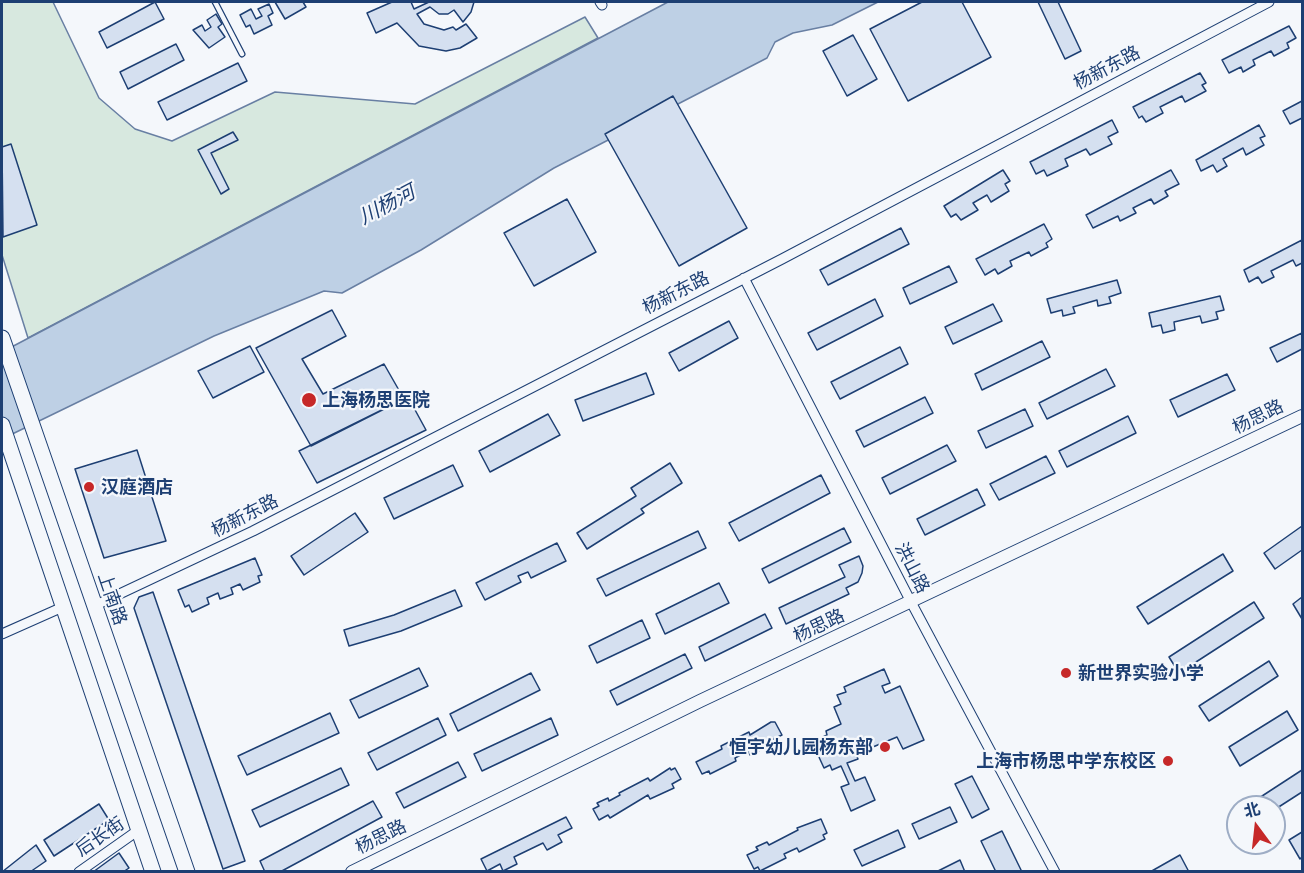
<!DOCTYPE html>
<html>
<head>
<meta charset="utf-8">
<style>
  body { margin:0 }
  #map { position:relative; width:1304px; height:873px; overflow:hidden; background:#f4f7fb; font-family:"Playfair Display","Noto Sans SC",serif }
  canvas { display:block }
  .frame { position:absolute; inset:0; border:3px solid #1d3f73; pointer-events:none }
  .north { position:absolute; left:1226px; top:795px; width:60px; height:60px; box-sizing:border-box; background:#f4f7fb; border:2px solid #9eadc5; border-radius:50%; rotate:345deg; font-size:16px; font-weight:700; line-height:24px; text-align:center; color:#1d3f73 }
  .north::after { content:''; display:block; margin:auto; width:21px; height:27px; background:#c62828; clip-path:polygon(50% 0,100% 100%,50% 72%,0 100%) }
</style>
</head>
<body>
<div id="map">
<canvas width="1304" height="873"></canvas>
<div class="frame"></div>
<div class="north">北</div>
</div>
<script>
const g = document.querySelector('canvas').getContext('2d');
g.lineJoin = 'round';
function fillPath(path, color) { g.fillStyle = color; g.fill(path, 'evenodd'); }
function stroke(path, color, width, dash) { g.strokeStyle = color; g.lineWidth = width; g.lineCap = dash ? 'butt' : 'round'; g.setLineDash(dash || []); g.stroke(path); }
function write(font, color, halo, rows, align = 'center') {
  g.font = font + ' "Playfair Display","Noto Sans SC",serif'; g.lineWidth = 4.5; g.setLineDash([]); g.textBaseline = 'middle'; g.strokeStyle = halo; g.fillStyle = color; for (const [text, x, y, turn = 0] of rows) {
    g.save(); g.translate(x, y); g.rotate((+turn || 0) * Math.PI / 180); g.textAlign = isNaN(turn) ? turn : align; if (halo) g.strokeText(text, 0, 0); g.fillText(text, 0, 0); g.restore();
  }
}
const green = new Path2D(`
  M2 2H53L99 98 135 129 172 141 275 92 415 104 585 17 598 38 28 338 2 255Z`);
const water = new Path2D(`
  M668 2H878L832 25 793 33 775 42 767 58 554 168 421 250 342 293 324 291 214 336 2 439V352Z`);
const building = new Path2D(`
  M155 2 164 19 107 48 99 32Z
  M275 2H303L306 7 285 19Z
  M392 2H411L414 9 429 2H474L471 12 463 22 454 10 448 14H439L430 7 417 14 424 24 444 30 453 27 456 30 466 24 477 38 460 48 446 51 419 46 397 23 376 33 367 13Z
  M922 2H962L991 57 908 101 870 29Z
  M1038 2H1058L1081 51 1065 59Z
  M269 4 273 13 268 16 272 25 254 34 250 25 246 27 240 15 251 9 256 19 262 16 258 9Z
  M216 14 222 24 218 27 225 37 209 48 193 30 202 25 205 31 211 27 207 20Z
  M1289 26 1296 38 1287 43 1289 48 1274 56 1271 51 1253 60 1255 65 1243 72 1241 67 1229 73 1222 60Z
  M853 35 877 79 847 96 823 51Z
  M176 44 184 60 128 89 120 72Z
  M238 63 247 81 167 120 158 102Z
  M1200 73 1206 83 1202 85 1206 91 1185 102 1182 96 1160 107 1163 113 1146 122 1142 116 1139 118 1133 107Z
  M673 96 747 228 679 266 605 134Z
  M1302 101V118L1290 124 1283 111Z
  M1112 120 1118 132 1108 137 1112 144 1090 155 1086 149 1065 159 1068 166 1047 176 1044 170 1036 174 1030 162Z
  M1259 125 1265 136 1260 138 1264 145 1246 155 1243 148 1223 159 1227 166 1217 172 1213 165 1201 171 1196 160Z
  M233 132 238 140 211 153 229 189 221 194 198 150Z
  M11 144 37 225 3 237 2 147Z
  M1003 170 1010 181 1005 184 1009 191 991 202 987 195 973 203 978 210 961 220 956 214 951 217 944 206Z
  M1171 170 1179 184 1165 191 1168 196 1154 204 1151 199 1133 208 1136 213 1120 221 1118 216 1093 228 1086 215Z
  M567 199 596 252 534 286 504 233Z
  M1044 224 1052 239 1046 243 1048 247 1031 256 1029 252 1010 261 1012 266 998 274 995 269 985 275 976 259Z
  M901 228 909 244 828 285 820 270Z
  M1302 240V263L1296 266 1293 260 1271 271 1274 277 1262 283 1258 277 1249 282 1244 270Z
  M949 266 957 282 910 304 903 288Z
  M1117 280 1121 293 1109 297 1111 303 1098 306 1097 300 1073 307 1075 313 1063 316 1062 310 1051 313 1047 299Z
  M1220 296 1224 310 1216 312 1218 319 1202 323 1200 316 1174 322 1175 330 1163 333 1161 325 1152 327 1149 313Z
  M875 299 883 316 817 350 808 333Z
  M993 304 1002 321 953 344 945 327Z
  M332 310 346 336 302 359 323 394 384 364 404 399 311 446 256 348Z
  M729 321 738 338 679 371 669 353Z
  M1302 333V349L1277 362 1270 348Z
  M1042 341 1050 357 982 390 975 374Z
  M250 346 264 372 213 398 198 371Z
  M900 347 908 364 840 399 831 382Z
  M1106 369 1115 386 1047 419 1039 403Z
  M646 373 654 394 583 421 575 400Z
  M1227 374 1235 390 1178 417 1170 400Z
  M408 397 426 430 317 483 299 451Z
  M925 397 933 413 864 447 856 431Z
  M1025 409 1033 426 986 448 978 431Z
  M548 414 560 435 490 472 479 451Z
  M1128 416 1136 433 1067 467 1059 451Z
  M947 445 956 461 890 494 882 478Z
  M137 450 166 541 104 558 75 469Z
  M1046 456 1055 473 999 500 990 484Z
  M670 463 682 483 641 509 644 513 587 549 577 533 636 496 631 488Z
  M453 465 463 486 394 519 384 498Z
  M821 475 830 493 739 541 729 523Z
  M977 489 985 505 925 535 917 519Z
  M355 513 368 532 304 575 291 556Z
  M1302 526V550L1275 569 1264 553Z
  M844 528 851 542 769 583 762 569Z
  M698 531 706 548 606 596 597 579Z
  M557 543 566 561 531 578 528 572 518 576 521 582 485 600 476 583Z
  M1223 554 1233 571 1148 624 1137 607Z
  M859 556 863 566 862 573 858 582 846 588 849 594 786 624 779 608 845 577 839 565Z
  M255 558 262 575 258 576 260 582 243 590 240 584 231 588 233 594 220 599 218 593 207 598 209 604 192 612 189 605 185 607 178 590Z
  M719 583 729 603 665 634 656 614Z
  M455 590 462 606 401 631 349 646 344 630 394 615Z
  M153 592 245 861 223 869 134 608 139 597Z
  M1302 597V619L1293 604Z
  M1254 602 1264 618 1179 673 1169 657Z
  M765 614 772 628 705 661 699 647Z
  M642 620 650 638 597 663 589 646Z
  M685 654 692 668 617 705 610 691Z
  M1269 661 1278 676 1209 721 1199 706Z
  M419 668 428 686 359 718 350 700Z
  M884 669 890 683 882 686 885 693 900 686 924 740 903 749 897 737 856 754 858 759 847 763 855 781 865 777 875 800 851 811 841 787 849 784 841 766 832 770 830 765 824 768 812 742 827 735 826 731 841 724 834 707 841 704 837 695 846 692 844 687Z
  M531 673 540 690 458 731 450 714Z
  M1287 711 1298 730 1240 766 1229 747Z
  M330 713 339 733 247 775 238 756Z
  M438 718 446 735 377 770 368 753Z
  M551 718 558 735 482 771 474 754Z
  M771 722H775L782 735 773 739 775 743 750 755 748 751 735 758 736 761 710 774 709 771 702 774 696 762 722 749 721 746 733 740 734 743 738 741 737 738 749 732 750 735Z
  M458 762 466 777 404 808 396 793Z
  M341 768 349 785 260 827 252 810Z
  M670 768 671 770 675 768 681 779 672 784 674 788 650 799 648 795 610 818 608 815 599 820 593 809 599 806 597 803 608 798 609 801 620 795 619 793 648 778 650 781Z
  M1302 770V792L1274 810V807H1265L1259 798Z
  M972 776 989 809 972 818 955 784Z
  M373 801 382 817 280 872H265L260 861Z
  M99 804 109 820 54 856 44 840Z
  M950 807 957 822 919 839 912 824Z
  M566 817 572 828 558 835 562 842 547 850 543 843 514 857 517 864 503 871 500 864 487 871 481 859Z
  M821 819 827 833 823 835 825 839 799 852 797 848 784 854 786 858 760 871 758 867 754 869 747 855 758 850 756 847 767 842 769 845 798 830 797 828Z
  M898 830 905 847 862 866 854 850Z
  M1002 831 1022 872H996L981 841Z
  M1302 832V857L1300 859 1289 840Z
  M36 845 46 861 30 872H2Z
  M119 853 129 868 123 872H93Z
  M1180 855 1189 872H1150Z
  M960 860 965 872H936Z`);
const service = new Path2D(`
  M215 2 242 54`);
const minor = new Path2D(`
  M600 2 602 5
  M744 278 911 602 1055 872
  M94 606 253 531 782 259 1269 2
  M2 634 65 606
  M79 872 140 829`);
const tertiary = new Path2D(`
  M352 872 700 701 1302 416`);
const primary = new Path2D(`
  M2 338 187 872
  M2 425 153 872`);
const markers = [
  [309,400,8,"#c62828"],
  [89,487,6,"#c62828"],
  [1066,673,6,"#c62828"],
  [885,747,6,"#c62828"],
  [1168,761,6,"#c62828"]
];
const streetNames = [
  ["杨新东路",1107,68,-28],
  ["杨新东路",676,293,-27],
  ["杨思路",1258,417,-26],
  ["杨新东路",245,516,-27],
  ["洪山路",912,568,63],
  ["上南路",112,599,71],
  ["杨思路",819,626,-25],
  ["后长街",100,837,-34],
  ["杨思路",381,837,-26]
];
const poiNames = [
  ["上海杨思医院",322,400],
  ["汉庭酒店",101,487],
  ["新世界实验小学",1078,673],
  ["恒宇幼儿园杨东部",873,747,"right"],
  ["上海市杨思中学东校区",1156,761,"right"]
];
const waterNames = [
  ["川杨河",387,205,-28]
];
fillPath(green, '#d7e8df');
stroke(green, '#687fa3', 1.5);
fillPath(water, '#bed0e5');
stroke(water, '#687fa3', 1.5);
fillPath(building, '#d5e0f0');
stroke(building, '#1d3f73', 1.5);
stroke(service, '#1d3f73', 7);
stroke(minor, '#1d3f73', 11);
stroke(tertiary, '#1d3f73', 14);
stroke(primary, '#1d3f73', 17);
stroke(service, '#f4f7fb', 4.5);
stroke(minor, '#f4f7fb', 9);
stroke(tertiary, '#f4f7fb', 12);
stroke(primary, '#f4f7fb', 15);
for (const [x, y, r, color] of markers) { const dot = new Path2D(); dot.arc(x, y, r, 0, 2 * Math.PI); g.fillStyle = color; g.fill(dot); stroke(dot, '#f4f7fb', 2); }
write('18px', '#1d3f73', '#f4f7fb', streetNames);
write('bold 18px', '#1d3f73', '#f4f7fb', poiNames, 'left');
write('italic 20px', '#1d3f73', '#f4f7fb', waterNames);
</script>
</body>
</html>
